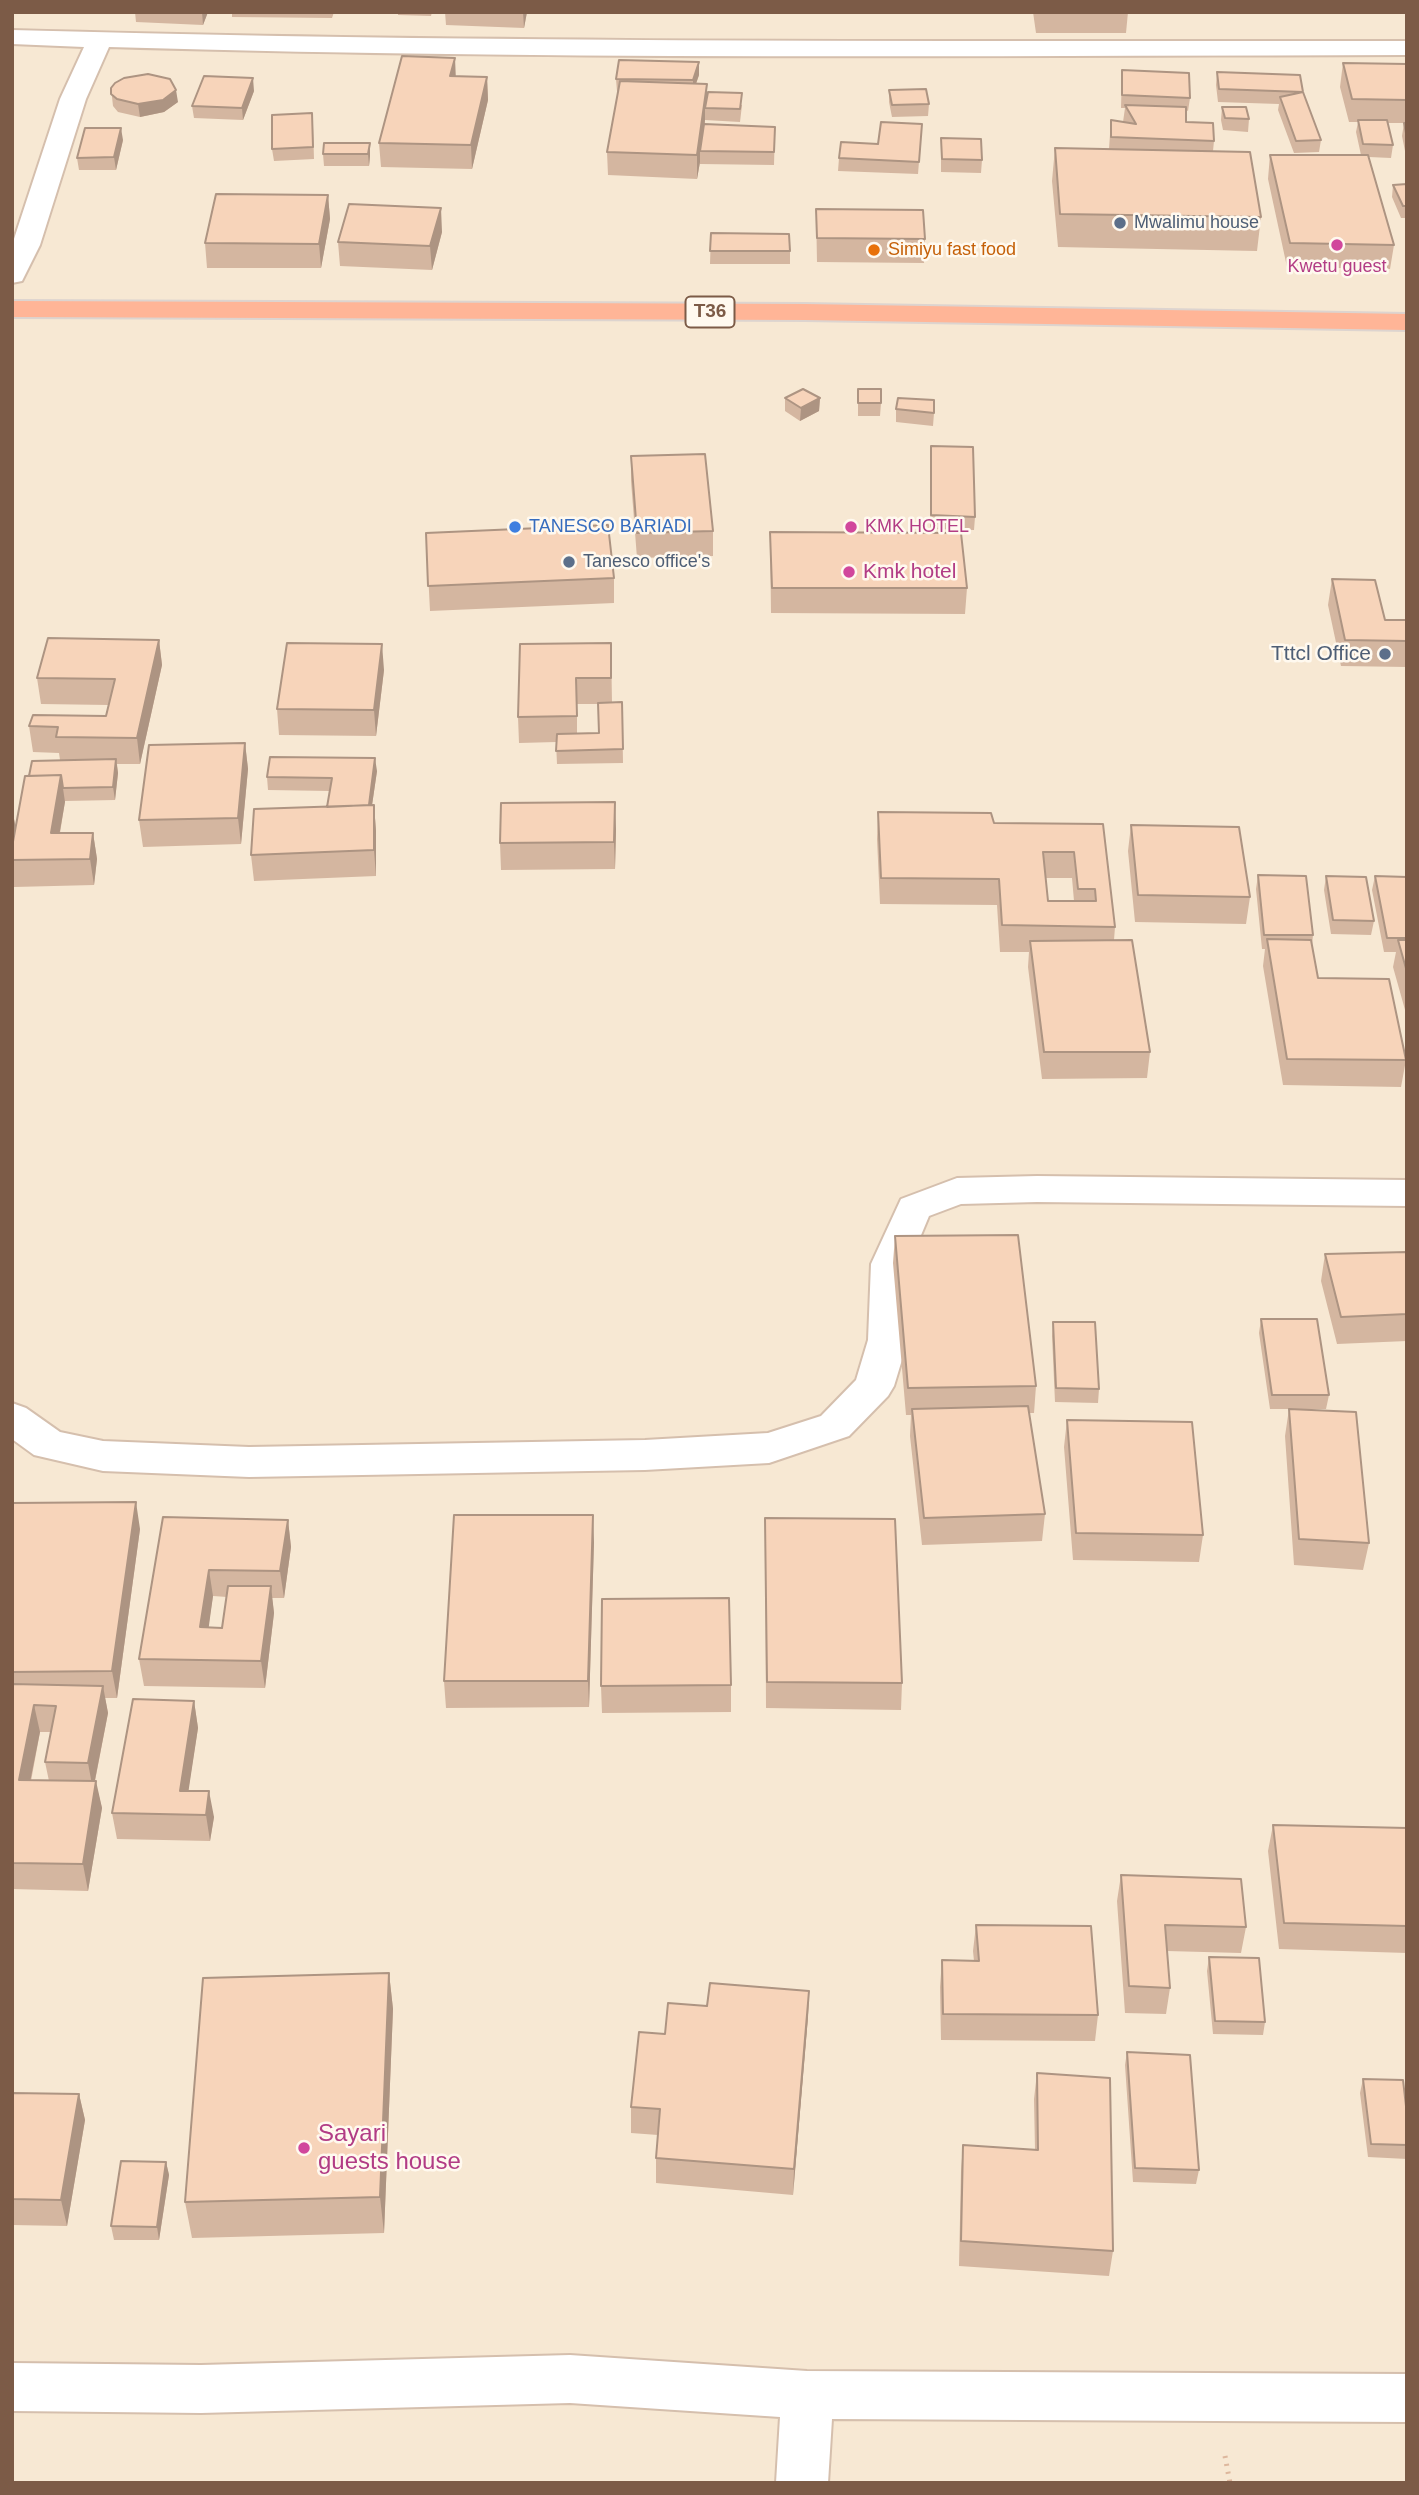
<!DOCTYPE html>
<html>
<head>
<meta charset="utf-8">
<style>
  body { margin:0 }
  #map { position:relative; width:1419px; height:2495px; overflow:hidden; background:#fff6e6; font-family:Arial,sans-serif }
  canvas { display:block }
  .frame { position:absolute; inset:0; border:14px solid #7c5b47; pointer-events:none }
</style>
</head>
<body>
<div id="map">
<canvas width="1419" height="2495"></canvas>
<div class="frame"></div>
</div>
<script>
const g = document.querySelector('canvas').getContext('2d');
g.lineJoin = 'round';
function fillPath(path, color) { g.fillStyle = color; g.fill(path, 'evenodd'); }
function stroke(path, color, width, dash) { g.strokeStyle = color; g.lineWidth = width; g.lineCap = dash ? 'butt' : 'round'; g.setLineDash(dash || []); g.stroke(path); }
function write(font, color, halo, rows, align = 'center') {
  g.font = font + ' Arial,sans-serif'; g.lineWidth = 5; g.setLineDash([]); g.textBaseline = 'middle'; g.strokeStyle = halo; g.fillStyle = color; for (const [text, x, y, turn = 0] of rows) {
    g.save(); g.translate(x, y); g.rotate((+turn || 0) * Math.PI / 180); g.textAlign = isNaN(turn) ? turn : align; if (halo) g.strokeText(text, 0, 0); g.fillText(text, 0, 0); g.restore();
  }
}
const residential = new Path2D(`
  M12 12H1407V2483H12Z`);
const path = new Path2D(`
  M1225 2456 1230 2483`);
const minor = new Path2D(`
  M12 30C477 43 942 41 1407 41V55C974 56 541 60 109 47L86 99 40 245 22 281 12 283V245L60 99 84 47 12 44Z
  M1037 1176 1407 1180V1206L1037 1202 961 1204 929 1216 909 1264 908 1340 894 1386 888 1396 849 1436 769 1463 645 1470 249 1477 103 1471 34 1455 12 1439V1403L26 1408 60 1432 103 1441 249 1447 645 1440 768 1433 821 1416 856 1380 868 1340 871 1264 901 1199 957 1178Z
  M570 2355 807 2371 1407 2374V2422L832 2419 828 2483H776L780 2417 570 2403 201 2413 12 2411V2363L201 2365Z`);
const highway = new Path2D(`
  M12 301 805 304 1407 314V330L805 320 12 317Z`);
const wall = new Path2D(`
  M135 12H208L203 25 136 22Z
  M232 12H334L332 18 232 17Z
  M398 12H432L431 16 398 15Z
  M445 12H527L524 28 446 25Z
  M1033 12H1128L1126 33H1036Z
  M1343 63 1407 64V161L1402 136 1404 123H1388L1393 145 1391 158 1369 157 1394 245 1390 269 1287 267 1268 179 1270 155H1361L1356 132 1358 122H1349L1340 87Z
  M1122 70 1190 98 1188 111 1186 110V122L1214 141 1213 151 1261 217 1257 251 1058 247 1052 181 1055 148 1109 149 1111 120 1123 122 1125 108H1121Z
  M1217 72 1303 92 1321 140 1319 152 1294 153 1278 110 1279 104 1218 102 1216 85Z
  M699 75 696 84H707V96L742 105 740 122 705 120V124L775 127 774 165 700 164V162L697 179 608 175 607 152 618 91H617L616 79Z
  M456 76 487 77 488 100 472 169 381 167 379 143Z
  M111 88 178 102 164 112 140 117 118 112 113 106Z
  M889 90 929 104 928 116 892 117 889 102Z
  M254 91 243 120 194 118 192 106Z
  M1222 107 1249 119 1248 132 1223 130 1221 120Z
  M922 124 918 174 838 171 839 158 878 144Z
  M313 126 314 159 274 161 272 149Z
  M941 138 982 160 981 173 941 172Z
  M123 140 116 170H79L77 158Z
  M370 143V156L369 166H324L323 154Z
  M1407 184V218H1401L1392 197 1393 185Z
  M328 195 330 219 321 268H207L205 243Z
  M816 209 925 239 924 263 817 262Z
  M442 232 432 270 340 266 338 242Z
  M711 233 790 251V264H710Z
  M858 389 881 403 880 416H858Z
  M785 398H820L819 411 800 421 785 411Z
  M896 409 934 413 933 426 896 422Z
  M931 446 975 517 974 530 930 529Z
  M631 456 713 531V556L637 558 631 481Z
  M770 532 967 588 965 614 771 613Z
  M426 533 614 578V603L430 611Z
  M1332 579 1385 620H1407V667L1341 666 1328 605Z
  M159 640 162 665 140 764H117L118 773 115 800 65 801 60 833H93L97 859 94 885 14 887 12 874V847L16 829 12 839V809L16 829 29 776 60 760 59 753 33 752 29 726 106 716 109 705 41 704 37 678Z
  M611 643 612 703 622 702 623 763 557 764 556 742 519 743 518 717ZM577 704H598L599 733 577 734Z
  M384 670 376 736 279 735 277 709Z
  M245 743 248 769 241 844 143 847 139 820Z
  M377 771 372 805H374L376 831V876L254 881 251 855 327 807 330 791 268 790 267 777Z
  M878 812 994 823 1103 824 1115 927 1114 940 1150 1052 1147 1078 1042 1079 1028 967 1029 952H1000L997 905 880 904 877 839ZM1046 878H1072L1074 901H1048Z
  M1131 825 1250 897 1246 924 1135 922 1128 851Z
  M616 829 615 869 501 870 500 843Z
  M1258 875 1313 935 1312 945 1318 978 1406 1060 1401 1087 1283 1085 1263 966 1265 949H1262L1256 889Z
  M1326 876 1374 921 1371 935 1331 934 1324 890Z
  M1375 876 1407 877V1017L1393 967 1396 952H1384L1372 890Z
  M895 1236 1036 1386 1034 1413H1029L1045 1514 1042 1541 922 1545 910 1436 911 1415H906L893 1263Z
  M1407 1252V1341L1337 1344 1321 1281 1325 1254Z
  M1261 1319 1329 1395 1326 1409H1298L1369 1543 1363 1570 1294 1565 1285 1436 1289 1409H1270L1259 1333Z
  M1053 1322 1099 1389 1098 1403 1055 1402 1052 1336Z
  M1067 1420 1203 1535 1199 1562 1073 1560 1064 1447Z
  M12 1503 140 1529 117 1698H105L108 1713 95 1781 102 1808 88 1891 12 1889ZM40 1732H51L45 1762 49 1781H31Z
  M163 1517 288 1520 291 1547 284 1598H272L274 1613 265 1688 144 1686 139 1659ZM213 1596 227 1597 222 1628H208Z
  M765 1518 902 1683 901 1710 766 1708Z
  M594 1542 589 1707 446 1708 444 1681Z
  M731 1685V1712L602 1713 601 1686Z
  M194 1701 198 1728 188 1791 214 1817 210 1841 117 1839 112 1813Z
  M1273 1825 1407 1828V1953L1279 1949 1268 1851Z
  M1121 1875 1246 1927 1241 1953 1167 1951 1170 1988 1166 2014 1125 2013 1117 1901Z
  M976 1925 1098 2015 1095 2041 941 2040 940 1987 942 1960 974 1961 973 1951Z
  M1209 1957 1265 2022 1263 2035 1213 2034 1207 1971Z
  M389 1973 393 2009 384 2233 192 2238 185 2202Z
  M809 1991 808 2017 793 2195 656 2183V2158L658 2135 631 2133V2107L665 2034 707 2006Z
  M1127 2052 1199 2170 1196 2184 1133 2182 1125 2065Z
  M1037 2073 1113 2251 1109 2276 959 2266 961 2171 963 2145 1035 2150 1034 2099Z
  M1363 2079 1407 2115V2159L1368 2157 1360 2093Z
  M12 2093 79 2094 85 2120 67 2226 12 2225Z
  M166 2162 169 2175 159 2240H114L111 2226Z`);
const shadedWall = new Path2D(`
  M202 12H208L203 25Z
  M523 12H527L524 28Z
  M455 58 456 81 450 76Z
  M699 62V75L693 92V80Z
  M487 77 488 100 472 169 471 145Z
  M253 78 254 91 243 120 242 108Z
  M707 84V107L705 108V120L701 151H700V162L697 179V155Z
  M176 90 178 102 164 112 140 117 138 104Z
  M121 128 123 140 116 170 114 157Z
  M370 143V156L369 166 368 154Z
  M328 195 330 219 321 268 319 244Z
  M441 208 442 232 432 270 430 246Z
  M820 398 819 411 800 421 801 408Z
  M159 640 162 665 140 764 137 738Z
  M382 644 384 670 376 736 374 710Z
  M245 743 248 769 241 844 238 818Z
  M375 758 377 771 369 826 368 812Z
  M116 759 118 773 115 800 113 787Z
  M61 775 65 802 55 859 51 833Z
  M615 802 616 829 615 869 614 842Z
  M374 805 376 831V876L374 850Z
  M12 809 16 829 12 839Z
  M93 833 97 859 94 885 90 859Z
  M136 1502 140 1529 117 1698 112 1671Z
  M593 1515 594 1542 589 1707 588 1681Z
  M288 1520 291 1547 284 1598 280 1571Z
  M209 1570 213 1596 205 1654 200 1627Z
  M271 1586 274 1613 265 1688 261 1661Z
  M103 1686 108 1713 93 1790 88 1763Z
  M194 1701 198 1728 185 1814 180 1791Z
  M34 1705 40 1732 25 1807 19 1780Z
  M96 1781 102 1808 88 1891 83 1864Z
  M209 1791 214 1817 210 1841 206 1815Z
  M389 1973 393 2009 384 2233 380 2197Z
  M809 1991 808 2017 793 2195 794 2169Z
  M79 2094 85 2120 67 2226 61 2200Z
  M166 2162 169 2175 159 2240 157 2227Z`);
const building = new Path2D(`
  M402 56 455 58 450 76 487 77 471 145 379 143Z
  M619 60 699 62 693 80 616 79Z
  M1343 63 1407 64V100L1352 99Z
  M1122 70 1189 73 1190 98 1122 95Z
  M1217 72 1300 75 1303 92 1321 140 1296 141 1280 97 1303 92 1219 89Z
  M148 74 170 79 176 90 163 100 138 104 117 99 111 94V88L115 83 124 78Z
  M204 76 253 78 242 108 192 106Z
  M620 81 707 84 697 155 607 152Z
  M926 89 929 104 892 105 889 90Z
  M708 92 742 93 740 109 705 108Z
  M1125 105 1186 107V122L1213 123 1214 141 1111 137V120L1136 124Z
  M1222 107H1246L1249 119 1225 118Z
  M312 113 313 147 272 149V115Z
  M1358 120H1387L1393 145 1363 144Z
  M881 122 922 124 919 162 839 158 841 142 878 144Z
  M1404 123H1407V138Z
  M704 124 775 127 774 152 700 151Z
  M85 128H121L114 157 77 158Z
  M941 138 981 139 982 160 942 159Z
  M324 143H370L368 154H323Z
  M1055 148 1250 152 1261 217 1060 214Z
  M1270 155H1368L1394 245 1290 243Z
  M1407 184V206H1403L1393 185Z
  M216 194 328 195 319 244 205 243Z
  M349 204 441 208 430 246 338 242Z
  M816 209 923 210 925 239 817 238Z
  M711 233 789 234 790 251H710Z
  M803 389 820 398 801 408 785 398Z
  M858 389H881V403H858Z
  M898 398 934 400V413L896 409Z
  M931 446 973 447 975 517 931 515Z
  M705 454 713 531 637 533 631 456Z
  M608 525 614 578 428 586 426 533Z
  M770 532 961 533 967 588H772Z
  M1332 579 1375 580 1385 620H1407V641L1345 640Z
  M48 638 159 640 137 738 56 737 58 727 29 726 33 715 106 716 115 679 37 678Z
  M287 643 382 644 374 710 277 709Z
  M611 643V678H576L577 716 518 717 520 644Z
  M622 702 623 749 556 751 557 734 599 733 598 703Z
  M245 743 238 818 139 820 149 745Z
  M270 757 375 758 369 805 327 807 332 778 267 777Z
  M116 759 113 787 63 788 61 775 29 776 32 761Z
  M61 775 51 833H93L90 859 12 860V847L25 776Z
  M615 802 614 842 500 843 501 803Z
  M374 805V850L251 855 254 809Z
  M878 812 991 813 994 823 1103 824 1115 927 1002 925 999 879 881 878ZM1043 852H1074L1078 889H1095L1096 901H1048Z
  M1131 825 1239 827 1250 897 1138 895Z
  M1258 875 1306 876 1313 935H1264Z
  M1326 876 1366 877 1374 921 1333 920Z
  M1375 876 1407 877V938H1387Z
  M1267 939 1311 940 1318 978 1389 979 1406 1060 1287 1059Z
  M1132 940 1150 1052H1044L1030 941Z
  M1398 940H1407V972Z
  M1018 1235 1036 1386 908 1388 895 1236Z
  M1407 1252V1314L1341 1317 1325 1254Z
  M1261 1319H1317L1329 1395H1272Z
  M1053 1322H1095L1099 1389 1056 1388Z
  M1028 1406 1045 1514 924 1518 912 1409Z
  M1289 1409 1356 1412 1369 1543 1299 1539Z
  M1067 1420 1192 1422 1203 1535 1076 1533Z
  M136 1502 112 1671 12 1672V1503Z
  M454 1515H593L588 1681H444Z
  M163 1517 288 1520 280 1571 209 1570 200 1627 222 1628 228 1586H271L261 1661 139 1659Z
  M765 1518 895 1519 902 1683 767 1682Z
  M729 1598 731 1685 601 1686 602 1599Z
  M12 1684 103 1686 88 1763 45 1762 56 1706 34 1705 19 1780 96 1781 83 1864 12 1863Z
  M133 1699 194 1701 180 1791H209L206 1815 112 1813Z
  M1273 1825 1407 1828V1926L1284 1923Z
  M1121 1875 1241 1879 1246 1927 1165 1925 1170 1988 1129 1986Z
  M976 1925 1091 1926 1098 2015 943 2014 942 1960 979 1961Z
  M1209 1957 1259 1958 1265 2022 1215 2021Z
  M389 1973 380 2197 185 2202 203 1978Z
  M710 1983 809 1991 794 2169 656 2158 660 2109 631 2107 639 2032 665 2034 668 2003 707 2006Z
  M1127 2052 1190 2055 1199 2170 1135 2168Z
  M1037 2073 1110 2078 1113 2251 961 2241 963 2145 1038 2150Z
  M1363 2079 1403 2080 1407 2115V2145L1371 2144Z
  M12 2093 79 2094 61 2200 12 2199Z
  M121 2161 166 2162 157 2227 111 2226Z`);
const markers = [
  [1120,223,7,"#5c6f8a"],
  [1337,245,7,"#d1479c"],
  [874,250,7,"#e8710a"],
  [515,527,7,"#3f7fe0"],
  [851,527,7,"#d1479c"],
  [569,562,7,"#5c6f8a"],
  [849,572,7,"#d1479c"],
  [1385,654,7,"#5c6f8a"],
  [304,2148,7,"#d1479c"]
];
const farServicenames = [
  ["Mwalimu house",1134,223],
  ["Tanesco office's",583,562]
];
const farFoodnames = [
  ["Simiyu fast food",888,250]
];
const farHotelnames = [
  ["Kwetu guest",1337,267],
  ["KMK HOTEL",865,527,"left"]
];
const farShopnames = [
  ["TANESCO BARIADI",529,527]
];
const shields = [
  [710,312,49]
];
const shieldNames = [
  ["T36",710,312]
];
const hotelNames = [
  ["Kmk hotel",863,572]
];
const serviceNames = [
  ["Tttcl Office",1371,654]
];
const nearHotelnames = [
  ["Sayari",318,2134],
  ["guests house",318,2162]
];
fillPath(residential, '#f7e8d3');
stroke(minor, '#d5bfad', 4);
stroke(highway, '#ddd4cf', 4);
stroke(path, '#ddb79d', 5, [2, 6]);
fillPath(minor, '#fff');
fillPath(highway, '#ffb597');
fillPath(wall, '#d4b6a0');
fillPath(shadedWall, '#ad9482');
fillPath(building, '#f7d4ba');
stroke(building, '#ad9482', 2);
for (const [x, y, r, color] of markers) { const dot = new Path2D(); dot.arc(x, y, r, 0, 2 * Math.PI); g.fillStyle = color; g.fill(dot); stroke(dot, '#fff9ef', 2.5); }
write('18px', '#4e5e75', '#fff9ef', farServicenames, 'left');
write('18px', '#c56008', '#fff9ef', farFoodnames, 'left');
write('18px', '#b23c85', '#fff9ef', farHotelnames);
write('18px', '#366cbe', '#fff9ef', farShopnames, 'left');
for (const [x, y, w] of shields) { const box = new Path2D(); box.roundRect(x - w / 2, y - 15.5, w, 31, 5); g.fillStyle = '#fff9ef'; g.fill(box); stroke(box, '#7c5b47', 2); }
write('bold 19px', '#7c5b47', null, shieldNames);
write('21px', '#b23c85', '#fff9ef', hotelNames, 'left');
write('21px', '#4e5e75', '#fff9ef', serviceNames, 'right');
write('24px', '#b23c85', '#fff9ef', nearHotelnames, 'left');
</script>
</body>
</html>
